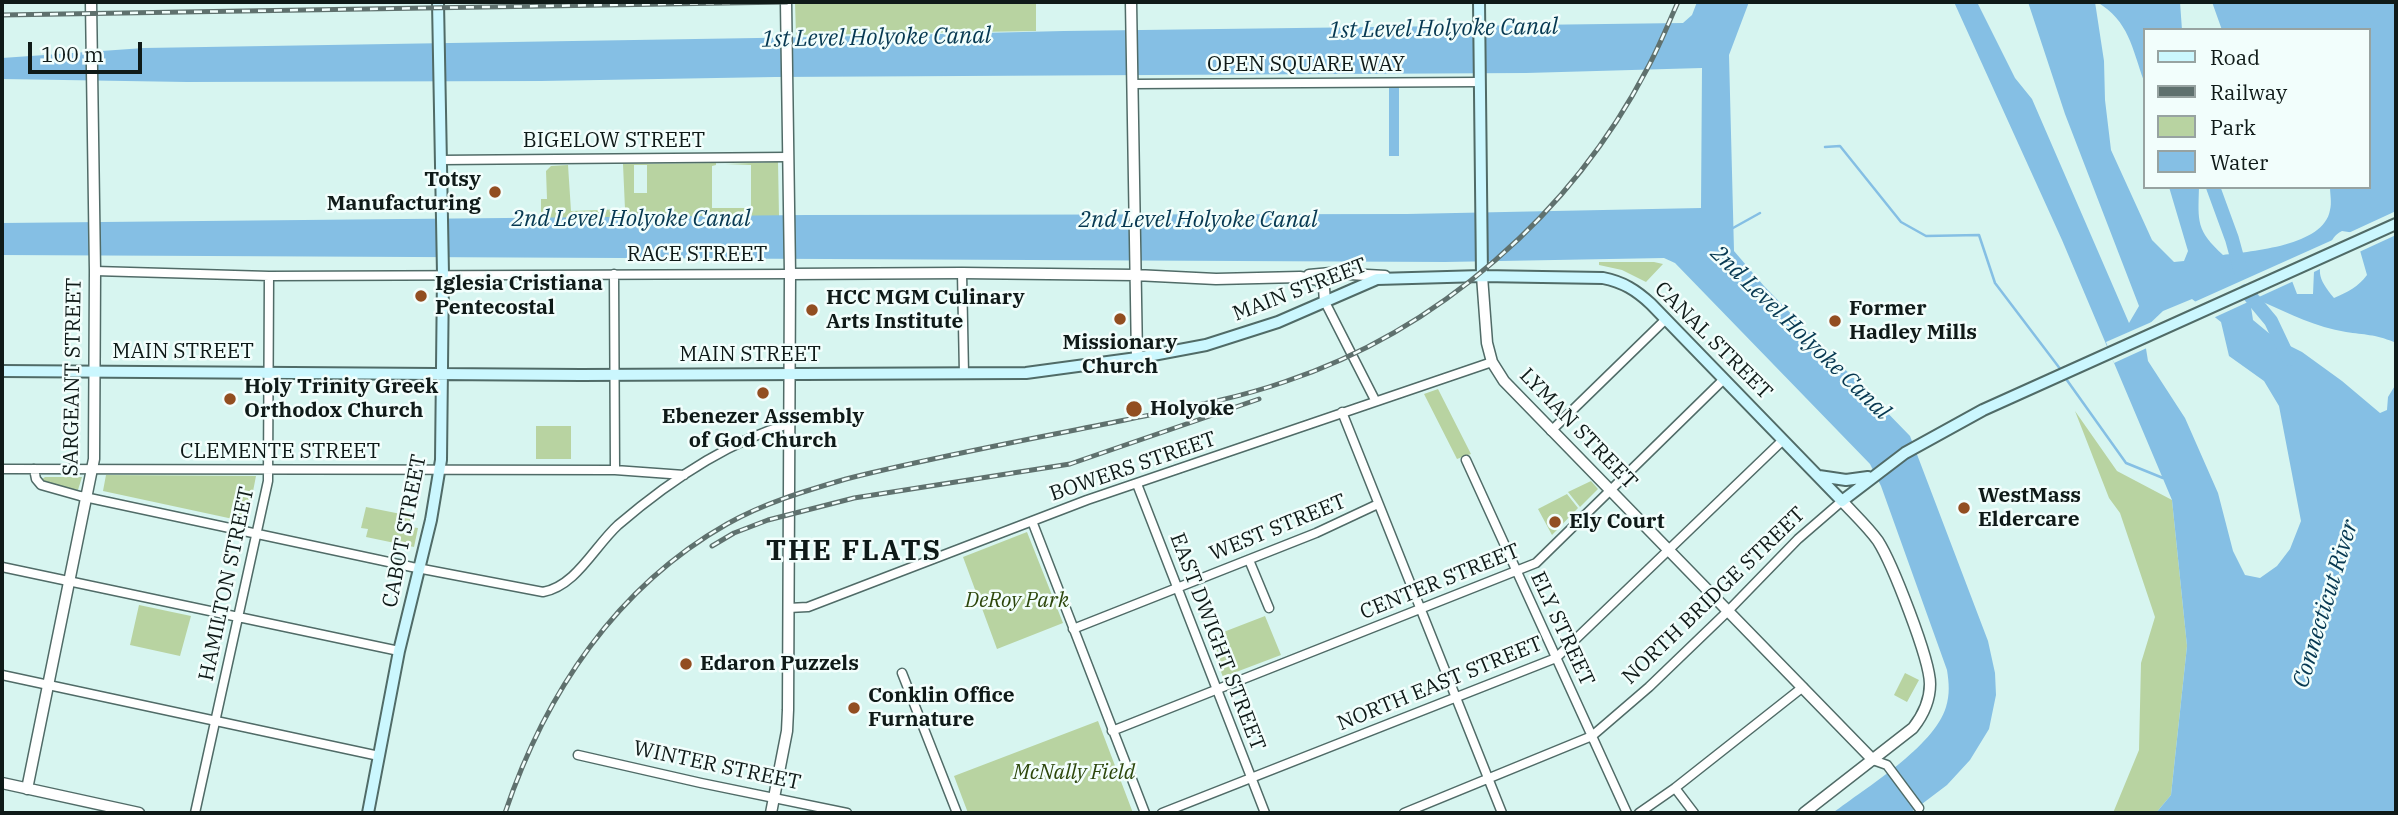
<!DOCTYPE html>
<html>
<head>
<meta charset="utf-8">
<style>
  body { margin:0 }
  #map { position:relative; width:2398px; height:815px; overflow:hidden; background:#d7f5f0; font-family:"IBM Plex Serif",serif }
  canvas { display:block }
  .frame { position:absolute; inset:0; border:4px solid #0f1a18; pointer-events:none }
  .legend { position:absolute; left:2143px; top:28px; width:228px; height:161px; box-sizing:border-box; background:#f2fefc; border:2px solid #97a3a1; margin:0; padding:9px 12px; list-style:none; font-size:21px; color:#0f1a18 }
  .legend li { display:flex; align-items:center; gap:14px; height:35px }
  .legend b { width:35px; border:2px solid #97a3a1 }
  .scale { position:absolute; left:28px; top:42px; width:114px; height:32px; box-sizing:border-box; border:4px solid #0f1a18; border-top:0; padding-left:9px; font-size:21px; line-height:24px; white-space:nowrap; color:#0f1a18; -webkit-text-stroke:5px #f2fefc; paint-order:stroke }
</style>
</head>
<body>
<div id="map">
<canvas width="2398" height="815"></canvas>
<div class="frame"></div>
<ul class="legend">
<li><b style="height:9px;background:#cbf7fe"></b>Road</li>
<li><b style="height:9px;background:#5f716e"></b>Railway</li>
<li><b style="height:19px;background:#b8d3a1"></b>Park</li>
<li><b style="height:19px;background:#85bfe4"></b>Water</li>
</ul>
<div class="scale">100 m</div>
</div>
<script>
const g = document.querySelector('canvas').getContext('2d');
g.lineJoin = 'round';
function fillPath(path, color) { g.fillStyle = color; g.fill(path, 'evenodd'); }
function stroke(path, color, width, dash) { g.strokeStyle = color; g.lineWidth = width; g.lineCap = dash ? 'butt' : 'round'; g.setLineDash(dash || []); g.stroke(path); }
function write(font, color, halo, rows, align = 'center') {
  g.font = font + ' "IBM Plex Serif",serif'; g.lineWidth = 5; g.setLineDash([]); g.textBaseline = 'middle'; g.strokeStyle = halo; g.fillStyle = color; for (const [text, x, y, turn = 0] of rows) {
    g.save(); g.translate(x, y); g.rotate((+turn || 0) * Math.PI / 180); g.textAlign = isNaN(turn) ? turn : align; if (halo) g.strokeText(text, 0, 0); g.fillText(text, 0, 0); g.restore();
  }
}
const green = new Path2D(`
  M795 2H1036V31L796 35Z
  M778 162 779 216 541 219V199H547L546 171 551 166 568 165 571 211 625 209 623 164 716 163V165L712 166V208H751V165L725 164ZM634 165H647V193H634Z
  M1599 262H1654L1663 264 1646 282 1622 270 1599 265Z
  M1438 389 1471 454 1457 459 1424 394Z
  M2075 411 2117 471 2172 500 2187 646 2171 795 2156 813H2113L2139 750 2141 663 2155 617 2120 513 2109 498Z
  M536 426H571V459H536Z
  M106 475 256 476 247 522 103 491Z
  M45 477H82L78 490 44 483 41 480Z
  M1591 481 1598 489 1580 507 1568 492Z
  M1567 494 1578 508 1552 535 1538 509Z
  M366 507 411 516 410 527 418 528 414 547 366 537 368 529 361 528Z
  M1027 532 1063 623 997 649 963 557Z
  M139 605 191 616 180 656 130 645Z
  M1265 616 1281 655 1223 677 1208 638Z
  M1905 673 1919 680 1907 702 1894 695Z
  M1098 721 1133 813H968L954 776Z`);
const water = new Path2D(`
  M1697 2H1749L1729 55 1734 251 1764 286 1910 436 1988 641 1995 673 1996 695 1989 729 1970 760 1947 785 1910 813H1833C1865 788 1934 747 1946 707 1950 694 1949 683 1947 670L1881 486 1870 464 1675 263 1664 258 1445 262 2 255V223L806 215 1407 214 1701 208 1702 68 1526 73 775 77 541 81 187 82 2 79V58L144 48 818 37 1064 31 1683 23 1692 15Z
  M1954 2H1977L2015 78 2032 99 2129 323 2139 306 2065 114 2028 2H2095L2104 61 2105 100 2111 150 2152 240 2174 262 2184 261 2188 251 2169 187H2199C2198 222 2196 230 2223 255 2252 251 2324 246 2330 210 2332 203 2330 194 2330 187H2368V30H2222L2212 2H2396V352L2394 342C2374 334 2365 335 2346 332 2316 327 2290 314 2263 302L2251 307 2253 320 2276 339 2302 352 2342 381 2380 413 2387 410 2388 397 2396 384 2395 813H2156L2171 795 2187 646 2172 500 2062 240ZM2342 231 2355 233 2367 275C2358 287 2348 292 2334 298 2317 277 2316 271 2328 248 2332 240 2334 235 2342 231ZM2303 257 2314 271 2313 294H2297L2286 265ZM2192 299 2221 322 2229 356 2264 381 2279 406 2301 521 2290 549 2277 566 2260 578 2245 575 2233 551 2218 493 2185 418 2148 361 2143 330 2163 311Z
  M2097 2H2180L2182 30H2144V81C2132 48 2129 21 2097 2Z
  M1389 87H1399V156H1389Z`);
const pier = new Path2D(`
  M2396 211V235L2357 253 2352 236 2344 235Z
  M2337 238 2322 268 2310 274 2302 261 2290 266 2296 280 2211 319 2192 303Z
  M2163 317 2146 331 2149 347 2114 363 2106 342Z`);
const stream = new Path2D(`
  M1825 147 1840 146 1901 222 1926 236 1979 235 1995 283 2061 370
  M1733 228 1760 213
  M2064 376 2126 463 2163 478`);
const river = new Path2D(`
  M2213 187 2232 239 2241 272
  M2246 291 2271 321 2289 359`);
const minor = new Path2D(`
  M1132 84 1479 82
  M441 160 788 157
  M95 271 269 276 790 274
  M962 273 964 374
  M614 274 615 470
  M1325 302 1375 400
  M1342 412 1502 813
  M1551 431 1666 319
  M1466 460 1627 813
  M2 469 615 470 684 475
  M34 469 36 479 41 485 80 496 412 567 543 592C576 586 594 547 618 525 667 483 726 442 789 424
  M1137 484 1265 813
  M1032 521 1145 813
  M1249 560 1269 608
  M2 567 399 651
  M788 608 808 607 1087 500 1492 362
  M1073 629 1316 533 1378 504
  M902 673 957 813
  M2 675 379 756
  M1112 731 1536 563 1724 379
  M578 755 701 783 847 813
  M1873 760 1887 765 1919 808
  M1675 788 1694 813
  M195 813 268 481 269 276
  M1162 813 1556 658 1783 440
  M1404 813 1592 736 1649 687 1728 611 1798 539 1842 501
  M1639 813 1675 788 1803 687`);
const tertiary = new Path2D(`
  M1131 2 1137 358
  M790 274 962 273 1135 275 1216 279 1300 277 1319 280 1324 288 1325 302
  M1309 275 1331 273 1385 276
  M1482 276 1487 343 1492 362 1504 381 1873 760
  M2 783 139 813
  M27 789 94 459 95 271 91 2
  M771 813 787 731 788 710 790 274 786 2
  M1804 813 1913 728C1924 714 1930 701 1930 684 1930 659 1892 563 1878 541 1868 527 1854 514 1842 501`);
const secondary = new Path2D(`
  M1479 2 1482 276
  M2 371 581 375 1026 373 1137 358 1206 345 1278 322 1377 279 1482 276 1603 278C1623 282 1636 290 1651 304L1842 501 1905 453 1983 410 2396 224
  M1819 476 1846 480 1868 477
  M368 813 399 651 431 520 441 460 443 274 438 2`);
const rail = new Path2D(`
  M2 15 787 2
  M712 546 734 533 768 520 854 498 1070 464 1259 399
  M505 813C545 694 616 587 727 524 764 503 805 491 846 479 938 456 1032 439 1125 420 1178 409 1232 400 1284 382 1438 331 1572 213 1647 69 1659 47 1668 24 1678 2`);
const markers = [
  [495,192,7,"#924e21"],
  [421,296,7,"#924e21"],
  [812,310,7,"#924e21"],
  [1120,319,7,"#924e21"],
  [1835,321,7,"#924e21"],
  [763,393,7,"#924e21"],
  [230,399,7,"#924e21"],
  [1134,409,9,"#924e21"],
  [1964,508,7,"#924e21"],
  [1555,522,7,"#924e21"],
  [686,664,7,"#924e21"],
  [854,708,7,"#924e21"]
];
const streetNames = [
  ["OPEN SQUARE WAY",1306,65],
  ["BIGELOW STREET",614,141],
  ["RACE STREET",697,255],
  ["MAIN STREET",1300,290,-21],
  ["CANAL STREET",1713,341,45],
  ["MAIN STREET",183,352],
  ["MAIN STREET",750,355],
  ["SARGEANT STREET",73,377,-89],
  ["LYMAN STREET",1578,429,46],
  ["CLEMENTE STREET",280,452],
  ["BOWERS STREET",1133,467,-19],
  ["WEST STREET",1278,528,-22],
  ["CABOT STREET",405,531,-79],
  ["CENTER STREET",1440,582,-22],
  ["HAMILTON STREET",227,584,-78],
  ["NORTH BRIDGE STREET",1714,596,-44],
  ["ELY STREET",1562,629,65],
  ["EAST DWIGHT STREET",1217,642,69],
  ["NORTH EAST STREET",1440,684,-22],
  ["WINTER STREET",717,766,12]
];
const poiNames = [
  ["Totsy",481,180,"right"],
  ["Manufacturing",481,204,"right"],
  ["Iglesia Cristiana",435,284],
  ["Pentecostal",435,308],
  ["HCC MGM Culinary",826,298],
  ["Arts Institute",826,322],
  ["Former",1849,309],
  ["Hadley Mills",1849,333],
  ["Missionary",1120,343,"center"],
  ["Church",1120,367,"center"],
  ["Holy Trinity Greek",244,387],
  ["Orthodox Church",244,411],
  ["Holyoke",1150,409],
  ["Ebenezer Assembly",763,417,"center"],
  ["of God Church",763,441,"center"],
  ["WestMass",1978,496],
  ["Eldercare",1978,520],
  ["Ely Court",1569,522],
  ["Edaron Puzzels",700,664],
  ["Conklin Office",868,696],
  ["Furnature",868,720]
];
const parkNames = [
  ["DeRoy Park",1017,601],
  ["McNally Field",1074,773]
];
const waterNames = [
  ["1st Level Holyoke Canal",1443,29,-1],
  ["1st Level Holyoke Canal",876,38,-1],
  ["2nd Level Holyoke Canal",631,219],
  ["2nd Level Holyoke Canal",1198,220],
  ["2nd Level Holyoke Canal",1800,333,44],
  ["Connecticut River",2326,604,-73]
];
const districtNames = [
  ["THE FLATS",854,552]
];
fillPath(green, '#b8d3a1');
fillPath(water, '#85bfe4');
fillPath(pier, '#d7f5f0');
stroke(stream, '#85bfe4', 2.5);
stroke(river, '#85bfe4', 14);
stroke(minor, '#506b67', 11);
stroke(tertiary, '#506b67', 13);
stroke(secondary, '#506b67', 14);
stroke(minor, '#fff', 8);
stroke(tertiary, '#fff', 10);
stroke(secondary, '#cbf7fe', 10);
stroke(rail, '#5f716e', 5);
stroke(rail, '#f2fefc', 2.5, [8]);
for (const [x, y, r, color] of markers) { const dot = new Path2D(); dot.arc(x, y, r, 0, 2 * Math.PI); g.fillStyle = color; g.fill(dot); stroke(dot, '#f2fefc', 2.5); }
write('21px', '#0f1a18', '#f2fefc', streetNames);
write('bold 21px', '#0f1a18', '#f2fefc', poiNames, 'left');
write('italic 21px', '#2c460b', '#f2fefc', parkNames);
write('italic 23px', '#063851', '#f2fefc', waterNames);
g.letterSpacing = '2px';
write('bold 28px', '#0f1a18', '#f2fefc', districtNames);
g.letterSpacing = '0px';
</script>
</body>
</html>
